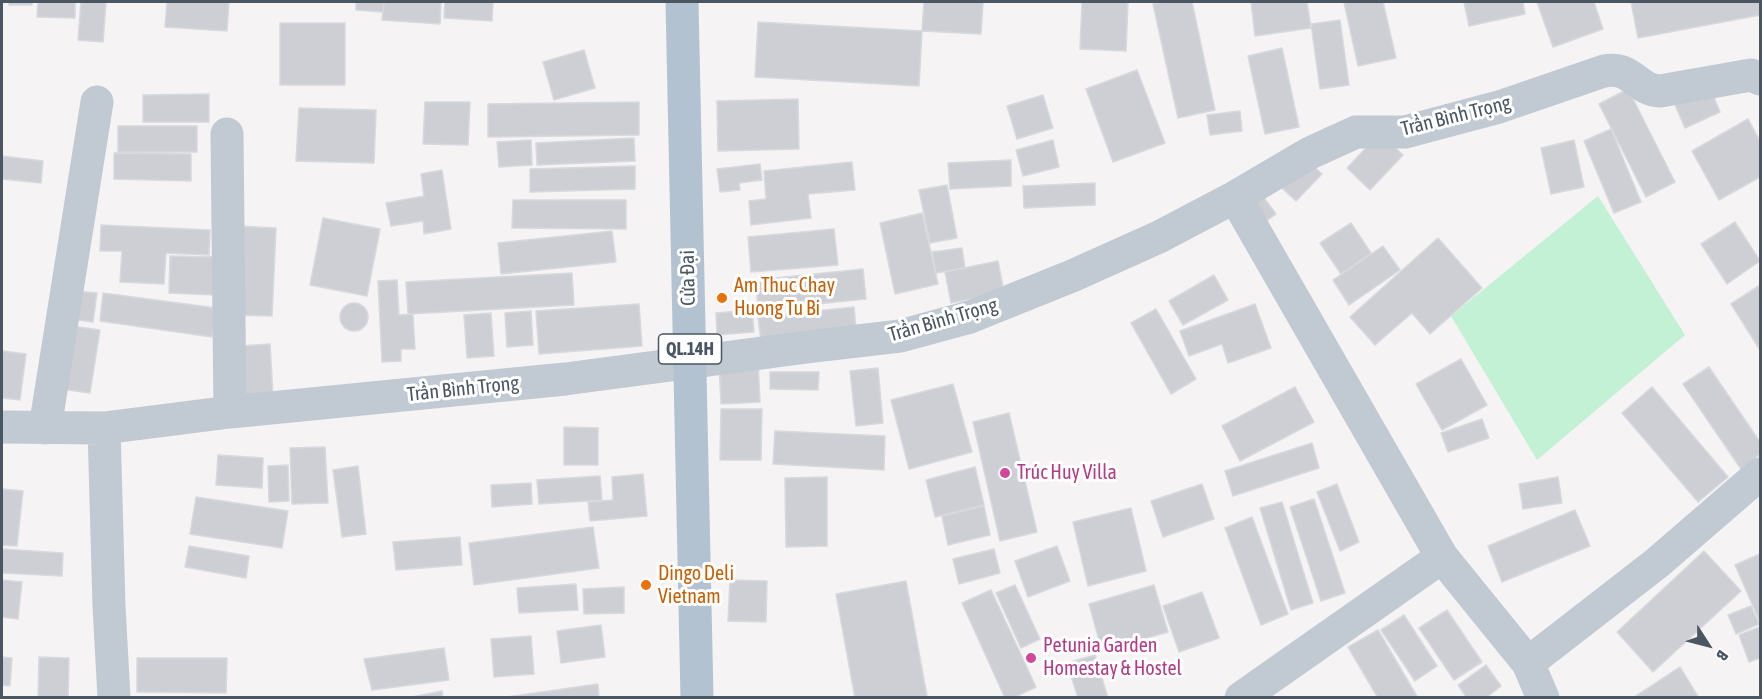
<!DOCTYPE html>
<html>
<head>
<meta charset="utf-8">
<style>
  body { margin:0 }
  #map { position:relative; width:1762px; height:699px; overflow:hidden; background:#f5f3f3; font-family:"Asap Condensed",sans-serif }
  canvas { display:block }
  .frame { position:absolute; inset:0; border:3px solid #4a5661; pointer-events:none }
  .north { position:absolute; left:1678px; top:615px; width:60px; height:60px; -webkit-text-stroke:4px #fff; paint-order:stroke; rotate:126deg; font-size:16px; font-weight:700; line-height:24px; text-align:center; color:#4a5661 }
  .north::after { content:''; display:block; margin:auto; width:21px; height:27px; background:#4a5661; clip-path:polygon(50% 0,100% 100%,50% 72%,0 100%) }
</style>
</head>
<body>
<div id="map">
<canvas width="1762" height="699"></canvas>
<div class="frame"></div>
<div class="north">B</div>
</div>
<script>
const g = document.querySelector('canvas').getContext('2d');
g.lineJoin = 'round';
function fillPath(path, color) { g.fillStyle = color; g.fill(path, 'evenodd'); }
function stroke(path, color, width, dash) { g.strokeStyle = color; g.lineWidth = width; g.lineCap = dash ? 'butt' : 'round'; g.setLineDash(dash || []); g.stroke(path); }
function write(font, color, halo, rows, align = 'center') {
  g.font = font + ' "Asap Condensed",sans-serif'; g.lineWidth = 6; g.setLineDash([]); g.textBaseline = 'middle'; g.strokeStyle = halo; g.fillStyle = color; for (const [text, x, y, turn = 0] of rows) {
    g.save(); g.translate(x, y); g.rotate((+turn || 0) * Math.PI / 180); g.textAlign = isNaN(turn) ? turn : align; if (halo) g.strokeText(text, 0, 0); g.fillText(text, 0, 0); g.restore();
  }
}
const green = new Path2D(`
  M1598 196 1685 335 1537 460 1451 316Z`);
const building = new Path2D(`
  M9 2H32V5H9Z
  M38 2H75V18L37 17Z
  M81 2H106L103 42 78 40Z
  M167 2H229L227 31 165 27Z
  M356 2H384L383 12 356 10Z
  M384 2H441L440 24 382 20Z
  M445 2H493L492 21 444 18Z
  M924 2H983L981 34 922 31Z
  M1082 2H1128L1126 51 1080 49Z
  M1166 2H1192L1215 110 1178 118 1153 4Z
  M1251 2H1307L1311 28 1255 36Z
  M1344 2H1383L1396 58 1358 66Z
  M1464 2H1523L1525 14 1469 26Z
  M1537 2H1594L1603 29 1553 47Z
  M1631 2H1760V15L1638 38Z
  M1340 20 1349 85 1320 89 1311 24Z
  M758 22 922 31 919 86 755 77Z
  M280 23H345V85H280Z
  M1282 48 1299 127 1265 134 1248 56Z
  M584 50 595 88 554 100 543 62Z
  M1137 70 1165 143 1113 162 1086 89Z
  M1708 83 1720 112 1685 128 1672 98Z
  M1628 89 1675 182 1646 197 1599 104Z
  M209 94V122H143V95Z
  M1043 95 1053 128 1017 139 1007 106Z
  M798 99 799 149 718 151 717 101Z
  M425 102H470L468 145 423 144Z
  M639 102V135L488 137V104Z
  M299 108 376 110 374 163 296 161Z
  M1240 111 1242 131 1210 135 1207 115Z
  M1748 119 1760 141V177L1719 200 1692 151Z
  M118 126H197V152H118Z
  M1611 129 1641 202 1614 213 1584 141Z
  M1380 133 1403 155 1370 190 1347 168Z
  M634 138 635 161 537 165 536 143Z
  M531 140 532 165 499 167 497 142Z
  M1053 140 1059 167 1023 176 1016 150Z
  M1574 140 1584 187 1551 194 1541 148Z
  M114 153 191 154V181L114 179Z
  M2 156 43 161 41 183 2 179Z
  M1011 160V186L950 189 948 163Z
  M1308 161 1322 174 1296 201 1282 188Z
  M852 162 855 190 808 194 811 218 751 225 749 201 766 199 764 171Z
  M760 164 762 180 739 183 740 190 720 192 717 169Z
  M635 166V189L530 192V169Z
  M442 170 451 229 424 234 423 221 391 226 386 203 424 196 421 174Z
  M1095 183V205L1024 208 1023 186Z
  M947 185 957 238 930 243 919 190Z
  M1256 187 1276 214 1253 231Z
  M513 200H626V229L512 228Z
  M922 213 938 284 895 294 880 223Z
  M323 218 380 229 367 296 310 285Z
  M1735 222 1760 261 1727 284 1701 244Z
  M1351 223 1371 253 1341 274 1320 243Z
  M101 225 210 230 209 255 166 253 164 284 120 282 122 251H100Z
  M236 226 276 228 272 316 232 315Z
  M834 229 838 265 751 272 748 237Z
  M612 231 616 262 501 274 498 243Z
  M1438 238 1482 288 1430 334 1412 313 1375 345 1350 317Z
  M1383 246 1400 270 1349 305 1333 280Z
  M962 248 965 268 936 273 932 252Z
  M170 256 216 257 214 295 169 293Z
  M998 261 1004 292 951 303 945 272Z
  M863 269 866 299 758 310 756 280Z
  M572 273 574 305 408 314 406 282Z
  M1214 275 1228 300 1183 325 1169 301Z
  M397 280 399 315 413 314 415 349H401V361L382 362 378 281Z
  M1760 285V350L1731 304Z
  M76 291 97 293 93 322 72 319Z
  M103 293 216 308 212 337 100 321Z
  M340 317a14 14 0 1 1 28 0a14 14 0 1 1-28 0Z
  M639 304 642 346 539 354 536 311Z
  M1255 304 1271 348 1228 363 1222 344 1189 356 1180 331Z
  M854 307 857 340 762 350 758 317Z
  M1156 309 1196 379 1171 394 1131 323Z
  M752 310 754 332 717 335 716 313Z
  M531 311 533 345 507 347 505 313Z
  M491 313 494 356 467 358 464 315Z
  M71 326 100 330 90 393 61 389Z
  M270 344 273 396 244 399 240 346Z
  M2 351 26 354 20 400 2 398Z
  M1461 359 1487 405 1442 430 1416 384Z
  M758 361 760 402 721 404 719 363Z
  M1709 367 1760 442V454L1741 469 1683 384Z
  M878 368 883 423 856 426 850 371Z
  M770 372H819L818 390 770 389Z
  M953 384 972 452 909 469 891 400Z
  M1295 387 1314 422 1240 461 1222 426Z
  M1652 387 1728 477 1698 502 1622 413Z
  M721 409H762L761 460H720Z
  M1009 413 1037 532 1000 541 973 422Z
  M1482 419 1489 438 1448 452 1441 433Z
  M564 427 598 428V465H564Z
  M775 431 885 436 884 470 773 464Z
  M1312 443 1319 468 1233 496 1225 471Z
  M325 447 328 503 292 504 290 448Z
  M218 455 263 458 262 488 216 485Z
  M288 465 289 501 269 502 268 466Z
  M358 466 366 534 342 537 333 470Z
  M975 467 984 505 935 517 926 480Z
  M643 474 647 516 590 521 588 502 613 500 612 477Z
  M600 476 602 500 539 504 537 480Z
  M827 477V546L786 547 785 478Z
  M1558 477 1562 503 1523 509 1519 484Z
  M531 483 532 504 492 507 491 485Z
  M1202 484 1214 519 1163 537 1151 501Z
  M1337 484 1359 542 1340 551 1317 492Z
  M2 489 23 491 17 546 2 545Z
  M196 497 288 511 282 548 190 534Z
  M1314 499 1345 593 1321 601 1290 507Z
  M1282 502 1313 603 1291 610 1260 508Z
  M984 506 990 535 948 545 942 516Z
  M1131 508 1146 571 1088 586 1073 522Z
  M1575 510 1590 546 1502 582 1488 546Z
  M1252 517 1288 614 1261 625 1225 528Z
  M593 527 599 568 474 585 469 543Z
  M460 537 462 565 396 570 393 542Z
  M189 546 249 556 246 578 185 567Z
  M1057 546 1070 581 1028 597 1015 561Z
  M2 549 63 553 62 576 2 573Z
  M994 549 1000 573 959 584 953 559Z
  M1704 551 1741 591 1653 672 1617 632Z
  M1760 554V622L1735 565Z
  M2 580 22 582 18 619 2 617Z
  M730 580 767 581 766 622 728 621Z
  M906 581 927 696 916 698H855L836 594Z
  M576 584 578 610 519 613 517 588Z
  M1015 585 1040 639 1021 648 996 593Z
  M1154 585 1168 632 1102 651 1089 604Z
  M624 587V613L584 614 583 589Z
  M991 590 1036 687 1013 698H1005L962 603Z
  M1202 592 1219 638 1179 652 1163 606Z
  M1751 606 1759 624 1736 634 1728 615Z
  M1447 610 1482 662 1454 680 1419 628Z
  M1404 615 1437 666 1415 681 1381 630Z
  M601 625 605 657 561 663 557 631Z
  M1760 627V658L1749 662 1739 635Z
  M1378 630 1418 698H1378L1348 647Z
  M531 636 534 674 494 677 491 639Z
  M444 648 449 680 372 690 364 659Z
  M1095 655 1108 698H1078L1067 663Z
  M2 657 12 658 10 686 2 685Z
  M39 657 69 658 68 698H38Z
  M137 658H227L226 693 137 692Z
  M1486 665 1501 686 1486 698H1467L1458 685Z
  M1680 667 1699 698H1633Z
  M598 684 599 698H500Z
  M442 691 443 698H407Z`);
const minor = new Path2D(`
  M227 134 230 412
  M1235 197 1442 557 1528 663 1543 698
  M2 427 104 428 230 412 565 379 807 347 900 336 970 317 1072 276 1159 237 1235 197 1310 153 1356 132H1405L1499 107 1604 71C1633 66 1636 90 1660 91L1751 75 1760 79
  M45 428 97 102
  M104 428 109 606 114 698
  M1528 663 1657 563 1760 474
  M1241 698 1442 557`);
const primary = new Path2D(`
  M682 2 697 698`);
const markers = [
  [722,298,6,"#e8710a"],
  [1005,473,6,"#d1479c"],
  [646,585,6,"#e8710a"],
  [1031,658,6,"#d1479c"]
];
const shields = [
  [690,349,63]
];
const shieldNames = [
  ["QL.14H",690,349]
];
const streetNames = [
  ["Trần Bình Trọng",1456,116,-14],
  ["Cửa Đại",688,278,-91],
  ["Trần Bình Trọng",943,320,-16],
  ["Trần Bình Trọng",463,389,-6]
];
const foodNames = [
  ["Am Thuc Chay",734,286],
  ["Huong Tu Bi",734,309],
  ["Dingo Deli",658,574],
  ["Vietnam",658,597]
];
const hotelNames = [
  ["Trúc Huy Villa",1017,473],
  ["Petunia Garden",1043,646],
  ["Homestay & Hostel",1043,669]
];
fillPath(green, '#c3f1d5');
fillPath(building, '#cdcfd5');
stroke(building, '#d7d9de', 1.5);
stroke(minor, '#c1cad2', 33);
stroke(primary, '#b3c2d1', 33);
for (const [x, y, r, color] of markers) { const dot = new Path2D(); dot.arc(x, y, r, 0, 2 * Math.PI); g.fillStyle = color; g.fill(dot); stroke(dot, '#fff', 2); }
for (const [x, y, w] of shields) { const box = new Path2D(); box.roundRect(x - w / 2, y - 15, w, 30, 4.5); g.fillStyle = '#fff'; g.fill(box); stroke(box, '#4a5661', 1.5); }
write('bold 18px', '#4a5661', null, shieldNames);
write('20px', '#4a5661', '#fff', streetNames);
write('20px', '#c56008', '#fff', foodNames, 'left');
write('20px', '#b23c85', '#fff', hotelNames, 'left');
</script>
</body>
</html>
